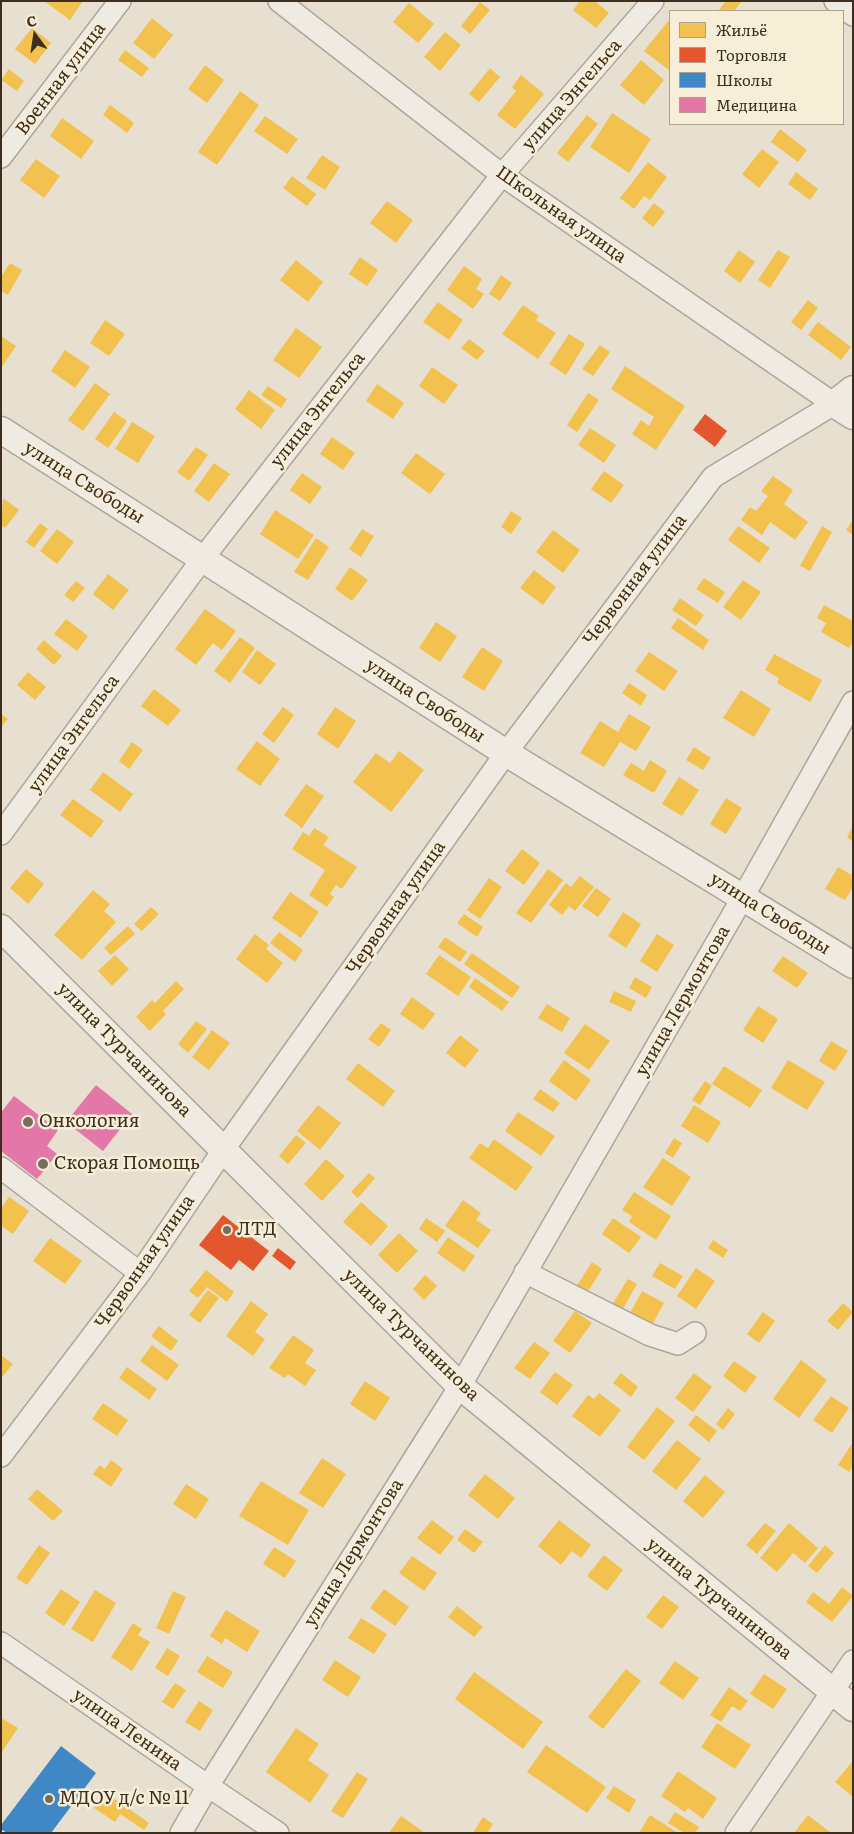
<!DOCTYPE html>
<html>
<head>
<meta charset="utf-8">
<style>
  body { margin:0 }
  #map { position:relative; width:854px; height:1834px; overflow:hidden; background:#e7e0d1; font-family:Literata,serif }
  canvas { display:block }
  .frame { position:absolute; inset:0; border:2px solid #3d2e20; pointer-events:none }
  .legend { position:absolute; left:669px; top:10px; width:175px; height:115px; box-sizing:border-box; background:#f7eed8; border:1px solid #ada18e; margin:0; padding:6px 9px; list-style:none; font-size:15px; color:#3d2e20 }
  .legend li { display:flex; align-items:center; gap:10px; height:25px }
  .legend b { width:25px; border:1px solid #ada18e }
  .north { position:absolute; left:10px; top:10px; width:50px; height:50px; -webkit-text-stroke:4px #f7eed8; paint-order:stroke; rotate:346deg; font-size:14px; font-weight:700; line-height:20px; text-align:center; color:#3d2e20 }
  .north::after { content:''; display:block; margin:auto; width:18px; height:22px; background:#3d2e20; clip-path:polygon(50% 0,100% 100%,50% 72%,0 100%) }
</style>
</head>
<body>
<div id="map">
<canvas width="854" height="1834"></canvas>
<div class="frame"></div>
<ul class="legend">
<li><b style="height:14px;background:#f2c14e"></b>Жильё</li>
<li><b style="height:14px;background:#e4572e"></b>Торговля</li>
<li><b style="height:14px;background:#3f88c5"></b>Школы</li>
<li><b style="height:14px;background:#e377a8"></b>Медицина</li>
</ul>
<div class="north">С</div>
</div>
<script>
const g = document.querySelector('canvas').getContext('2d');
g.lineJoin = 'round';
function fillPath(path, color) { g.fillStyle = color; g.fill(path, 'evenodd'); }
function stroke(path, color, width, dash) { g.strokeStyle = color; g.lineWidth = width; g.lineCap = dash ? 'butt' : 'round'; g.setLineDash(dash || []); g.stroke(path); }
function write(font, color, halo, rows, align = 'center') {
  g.font = font + ' Literata,serif'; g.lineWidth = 5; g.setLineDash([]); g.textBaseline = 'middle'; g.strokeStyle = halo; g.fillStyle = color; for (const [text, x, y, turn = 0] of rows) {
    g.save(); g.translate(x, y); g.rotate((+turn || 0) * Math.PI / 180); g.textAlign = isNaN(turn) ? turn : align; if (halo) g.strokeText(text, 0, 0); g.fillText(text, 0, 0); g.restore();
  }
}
const homes = new Path2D(`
  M44 1H83L70 20Z
  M580 1H595L609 13 596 28 573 10Z
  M726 1H742L734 11H718Z
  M480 2 490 10 470 34 461 26Z
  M409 3 434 24 418 43 393 22Z
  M152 18 173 35 154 59 133 43Z
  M668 21 670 23V71L644 51Z
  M32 28 51 43 35 64 15 49Z
  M445 32 461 45 440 71 424 57Z
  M125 50 149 68 142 77 118 60Z
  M641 60 664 80 644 105 620 85Z
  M205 65 224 80 207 103 188 89Z
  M490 68 500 77 479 102 469 94Z
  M9 69 24 81 17 91 1 80Z
  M521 75 544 94 515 129 497 115 516 91 512 87Z
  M240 91 259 105 217 165 198 152Z
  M110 105 134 123 127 133 103 115Z
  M612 113 651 139 629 173 590 147Z
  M587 115 598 124 568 162 557 153Z
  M265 116 298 139 287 154 254 131Z
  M62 118 94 141 81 159 50 136Z
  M780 129 807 150 798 162 771 142Z
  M762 149 779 162 759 188 742 174Z
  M322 155 340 167 325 190 306 178Z
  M36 159 60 176 44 198 20 180Z
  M648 162 667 177 650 200 644 196 634 209 620 198Z
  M796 172 818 189 810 200 788 184Z
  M292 176 316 194 307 206 283 188Z
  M387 201 413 220 396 243 370 223Z
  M654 203 665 212 653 227 642 218Z
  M739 250 755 262 740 283 724 271Z
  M778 250 790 257 770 288 758 280Z
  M360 257 378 270 367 286 349 274Z
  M296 260 323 282 308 302 280 280Z
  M10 263 22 270 8 295 1 291V277Z
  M464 266 482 279 476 289 484 294 473 309 447 290Z
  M501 275 512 283 500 301 489 294Z
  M808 300 818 308 801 330 791 322Z
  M438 302 463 320 449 340 423 322Z
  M523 305 539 316 536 320 556 333 538 359 502 334Z
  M105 320 125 334 109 356 90 343Z
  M818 322 851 347 841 360 808 335Z
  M296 328 322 347 299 378 273 360Z
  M569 334 585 344 566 375 549 364Z
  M1 336 16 346 1 368Z
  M469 339 485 351 477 360 461 348Z
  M600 345 610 352 593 376 582 369Z
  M65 350 90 367 75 388 51 371Z
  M625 366 685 406 656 450 632 434 641 420 649 426 654 417 611 389Z
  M432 367 458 385 444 404 419 386Z
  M95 383 110 394 83 431 68 420Z
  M377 384 404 403 393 419 366 401Z
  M268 386 287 399 281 408 261 395Z
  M249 390 275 410 261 429 235 409Z
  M588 393 599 400 577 432 567 425Z
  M114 412 127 421 108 448 95 439Z
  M132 422 155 436 138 463 115 449Z
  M590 428 616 445 604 463 578 445Z
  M332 437 355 453 343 470 320 454Z
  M196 447 208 455 189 481 177 472Z
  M416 453 445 474 430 494 401 473Z
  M214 463 230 474 209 502 194 491Z
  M604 471 624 485 611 503 591 489Z
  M302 473 322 487 310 504 290 490Z
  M773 476 793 490 784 504 808 522 795 540 770 522 762 535 741 520 750 507 756 511 768 496 761 491Z
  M3 498 19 510 5 528 1 525Z
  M275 510 314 535 298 559 260 534Z
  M511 511 522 518 511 534 501 527Z
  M853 520V535L846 530Z
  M40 523 48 529 34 548 26 542Z
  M738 526 770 548 759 563 728 540Z
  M822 526 832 532 810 571 800 566Z
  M57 529 74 542 57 564 40 551Z
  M362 529 374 536 361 557 349 549Z
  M553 530 580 550 563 573 536 552Z
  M316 538 329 547 308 580 294 572Z
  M350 567 368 580 352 601 335 589Z
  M534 570 556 587 543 605 520 588Z
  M108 574 129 590 113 610 93 594Z
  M704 578 725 592 718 603 696 589Z
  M743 580 761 592 741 620 723 607Z
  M76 581 85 588 73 602 64 595Z
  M680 598 704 615 696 626 672 610Z
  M824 605 853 621V641L849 648 821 632 826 623 817 618Z
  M205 609 236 631 222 650 213 643 196 665 175 649Z
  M678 618 709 640 703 650 671 628Z
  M66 619 88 636 77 651 54 634Z
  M436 622 457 636 440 662 419 648Z
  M240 637 255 648 230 683 214 671Z
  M44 640 62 656 54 665 36 649Z
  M482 647 503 661 484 691 462 677Z
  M257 650 276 664 260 685 242 672Z
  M649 652 678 671 664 691 635 671Z
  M774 654 822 680 810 702 777 683 779 678 765 670Z
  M28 672 46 687 35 700 17 685Z
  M629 683 647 695 641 706 622 693Z
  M154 689 181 710 168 726 141 706Z
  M741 690 771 709 754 737 723 718Z
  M283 707 294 715 274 743 262 734Z
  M335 707 356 721 338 749 317 734Z
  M1 714 8 719 1 727Z
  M629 714 651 727 636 751 620 742 604 767 580 753 600 721 618 732Z
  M257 741 280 759 260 786 236 769Z
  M132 742 143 750 129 769 119 761Z
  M694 747 711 758 703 770 686 760Z
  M399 751 424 770 391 812 353 782 376 753 390 763Z
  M650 760 667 771 654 793 623 775 631 763 644 771Z
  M103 772 133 794 120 812 90 790Z
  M679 777 699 790 682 816 662 804Z
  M306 784 324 796 302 828 284 815Z
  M726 798 742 808 726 834 710 824Z
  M73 799 104 821 91 838 60 815Z
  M853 825V841L847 838Z
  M314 828 329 837 323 845 357 867 342 889 336 885 330 894 334 897 327 907 309 895 325 870 292 849 303 832 309 836Z
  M522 849 540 863 524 885 505 871Z
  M838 867 853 876V887L845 900 825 889Z
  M26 869 44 884 28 904 10 888Z
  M548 869 563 880 531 923 516 913Z
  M580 876 594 887 575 911 569 906 562 915 549 905 566 883 571 887Z
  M489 878 502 887 480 919 467 910Z
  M596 888 611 899 598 917 582 906Z
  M93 890 110 904 104 911 116 922 82 960 54 935Z
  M290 892 319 912 301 938 272 918Z
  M151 907 159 914 142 931 134 924Z
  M623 912 641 924 626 948 608 936Z
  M464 914 483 927 477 937 457 923Z
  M128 926 135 934 111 955 104 948Z
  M279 932 303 950 295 962 270 943Z
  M255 934 269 945 266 949 283 963 267 983 236 959Z
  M657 934 674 945 657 972 640 961Z
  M445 937 467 952 460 962 438 947Z
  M472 953 520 987 512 998 464 964Z
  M115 955 129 969 112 986 98 971Z
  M439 955 471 977 458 996 426 974Z
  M783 956 808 973 797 988 772 971Z
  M635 977 652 987 646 998 629 988Z
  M475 978 509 1002 502 1011 469 987Z
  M176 981 184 989 163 1011 166 1014 150 1031 136 1017 152 1000 155 1003Z
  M614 991 636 1001 631 1012 609 1002Z
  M412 997 435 1014 423 1030 400 1014Z
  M547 1004 570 1018 562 1032 538 1018Z
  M758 1006 778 1019 763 1043 743 1030Z
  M196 1021 207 1029 188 1053 178 1044Z
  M381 1023 391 1030 379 1047 368 1039Z
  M585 1024 610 1041 589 1070 564 1053Z
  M212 1030 230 1043 209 1070 192 1057Z
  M460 1035 479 1050 465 1068 446 1053Z
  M831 1041 848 1051 835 1071 819 1061Z
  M564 1060 591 1080 576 1101 549 1081Z
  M788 1060 825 1082 807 1110 771 1088Z
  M358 1063 395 1091 383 1107 346 1079Z
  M724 1066 762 1090 750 1108 712 1084Z
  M705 1081 712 1086 700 1105 692 1100Z
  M540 1089 560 1103 553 1112 533 1099Z
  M318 1105 341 1123 320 1150 297 1131Z
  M694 1105 721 1122 708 1143 681 1126Z
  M518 1112 555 1136 541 1156 505 1131Z
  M296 1135 306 1143 288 1164 279 1156Z
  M674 1138 682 1143 673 1158 665 1153Z
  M494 1139 533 1167 516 1191 469 1158 480 1143 488 1148Z
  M663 1158 691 1177 672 1206 643 1187Z
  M326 1159 345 1176 322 1201 304 1184Z
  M369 1173 375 1178 358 1198 351 1192Z
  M634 1192 671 1216 656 1240 629 1222 632 1216 622 1210Z
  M9 1197 29 1211 13 1234 1 1226V1208Z
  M463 1200 481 1213 476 1220 491 1230 478 1248 445 1226Z
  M361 1202 388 1226 371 1246 343 1222Z
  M426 1218 445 1231 437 1242 419 1229Z
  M613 1218 641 1237 629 1253 602 1234Z
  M399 1233 418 1251 397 1273 378 1255Z
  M448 1237 475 1256 464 1272 437 1253Z
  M50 1238 82 1261 65 1284 33 1261Z
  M713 1240 728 1250 723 1258 708 1248Z
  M592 1262 602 1269 587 1293 576 1287Z
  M660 1263 683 1276 675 1289 652 1276Z
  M696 1268 715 1281 696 1309 677 1296Z
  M206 1270 234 1292 227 1302 207 1287 198 1298 189 1291Z
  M425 1275 437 1286 424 1300 413 1289Z
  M628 1279 637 1284 621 1312 611 1306Z
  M208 1290 219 1298 200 1323 189 1315Z
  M642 1291 664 1303 651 1327 629 1315Z
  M251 1301 268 1314 255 1332 265 1339 253 1356 226 1336Z
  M843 1303 853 1312 838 1330 827 1321Z
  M575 1311 592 1323 570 1353 553 1341Z
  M763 1312 775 1321 759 1343 747 1334Z
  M159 1326 178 1341 171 1351 151 1336Z
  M293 1335 314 1350 305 1363 316 1370 305 1386 288 1374 285 1378 269 1368Z
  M534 1342 550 1353 530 1379 514 1368Z
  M152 1345 179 1365 167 1381 140 1361Z
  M1 1355 13 1364 1 1378Z
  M801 1360 827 1380 799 1418 773 1399Z
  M734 1361 757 1377 745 1393 723 1376Z
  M127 1367 157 1389 149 1400 119 1378Z
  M555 1372 573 1385 557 1405 540 1392Z
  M621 1373 638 1387 631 1397 613 1383Z
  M694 1373 712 1387 693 1412 675 1398Z
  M365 1381 390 1398 375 1421 350 1404Z
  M599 1393 621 1410 600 1437 572 1416 588 1395 594 1399Z
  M831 1396 849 1408 832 1433 813 1420Z
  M103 1403 128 1420 117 1436 92 1419Z
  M657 1407 675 1421 644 1460 627 1447Z
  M728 1408 735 1414 723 1430 716 1424Z
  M696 1415 717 1431 709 1442 688 1425Z
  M677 1440 701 1459 676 1490 652 1471Z
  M853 1442V1466L849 1472 838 1465Z
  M322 1458 346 1474 323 1508 299 1493Z
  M111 1460 123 1469 111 1487 93 1474 100 1465 105 1469Z
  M485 1474 515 1498 498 1519 468 1495Z
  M705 1475 725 1492 703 1518 683 1501Z
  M261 1481 309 1510 288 1545 239 1516Z
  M186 1484 209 1499 196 1519 173 1504Z
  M37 1489 63 1511 53 1521 28 1499Z
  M432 1520 454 1537 440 1555 417 1538Z
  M559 1520 591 1545 581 1558 572 1551 561 1565 538 1546Z
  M765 1523 776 1531 757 1554 746 1545Z
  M789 1523 818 1548 805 1563 793 1553 777 1572 760 1558Z
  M465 1529 483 1542 474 1553 457 1540Z
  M39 1545 50 1553 27 1585 16 1578Z
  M825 1545 834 1553 817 1573 808 1566Z
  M274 1547 296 1561 285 1578 263 1564Z
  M604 1555 623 1570 607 1591 587 1576Z
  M412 1556 437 1573 424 1591 399 1573Z
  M842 1587 853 1596 832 1622 806 1602 813 1592 829 1604Z
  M61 1589 80 1602 64 1626 45 1613Z
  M384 1589 409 1607 395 1626 370 1608Z
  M95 1590 116 1603 93 1642 71 1629Z
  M173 1591 186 1597 169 1634 156 1628Z
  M663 1595 679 1607 662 1629 646 1617Z
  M457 1606 483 1627 474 1637 448 1617Z
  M226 1610 260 1631 247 1652 225 1638 222 1644 210 1636Z
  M361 1618 387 1634 374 1654 348 1638Z
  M133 1623 142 1629 138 1635 150 1642 132 1671 111 1657Z
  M167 1648 180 1656 168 1676 155 1668Z
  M207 1656 233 1672 223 1688 197 1672Z
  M335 1660 361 1677 348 1697 322 1680Z
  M675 1661 699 1678 683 1700 659 1683Z
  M626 1669 641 1681 603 1729 588 1717Z
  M474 1672 543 1722 523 1749 455 1699Z
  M764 1674 787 1689 773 1709 750 1694Z
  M175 1683 186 1690 173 1709 162 1702Z
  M729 1687 748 1701 740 1711 732 1706 721 1722 710 1715Z
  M199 1701 213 1710 200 1731 185 1722Z
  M1 1718 18 1728 1 1753Z
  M717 1723 751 1745 735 1769 701 1747Z
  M296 1728 319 1744 308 1760 329 1775 310 1803 266 1772Z
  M546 1745 606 1787 587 1813 527 1772Z
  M853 1761V1797L835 1782Z
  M678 1771 717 1798 703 1819 688 1808 685 1812 661 1796Z
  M357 1772 368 1779 343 1818 331 1811Z
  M614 1786 636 1800 629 1813 606 1798Z
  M105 1792 149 1823 144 1830 120 1814 115 1822 94 1808Z
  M675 1812 699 1827 695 1833H684L668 1823Z
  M650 1815 678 1833H639Z
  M808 1815 831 1833H794Z
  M401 1816 425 1833H389Z
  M483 1817 493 1824 487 1833H473Z`);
const shops = new Path2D(`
  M705 414 727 431 715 447 693 430Z
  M223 1215 269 1251 253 1271 239 1260 231 1270 199 1245Z
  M278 1248 296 1262 290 1270 272 1256Z`);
const schools = new Path2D(`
  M61 1746 96 1773 51 1833H7L1 1829V1825Z`);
const health = new Path2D(`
  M96 1085 132 1114 103 1151 66 1122Z
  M14 1096 58 1130 47 1146 57 1154 37 1179 1 1151V1110L2 1111Z`);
const minor = new Path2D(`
  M835 1 853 15
  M1 157 120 1
  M1 834 203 558 502 175 653 1
  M1 1168 140 1273
  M525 1272 650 1335 678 1344 695 1333
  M1 1456 140 1273 224 1149 506 753 713 477 834 404 502 175 279 1
  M1 1643 208 1786 278 1833
  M181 1833 208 1786 460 1386 743 897 853 702
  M736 1833 853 1661`);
const tertiary = new Path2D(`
  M853 389 834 404 853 416
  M1 430 506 753 853 965
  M1 928 460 1386 853 1708`);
const markers = [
  [28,1122,6,"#786c5e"],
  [43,1164,6,"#786c5e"],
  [227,1230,5,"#786c5e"],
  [49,1799,5,"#786c5e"]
];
const streetNames = [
  ["Военная улица",61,79,-53],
  ["улица Энгельса",572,95,-49],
  ["Школьная улица",561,215,35],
  ["улица Энгельса",318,410,-52],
  ["улица Свободы",84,483,32],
  ["Червонная улица",635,580,-53],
  ["улица Свободы",425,701,33],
  ["улица Энгельса",74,734,-54],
  ["Червонная улица",396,908,-55],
  ["улица Свободы",770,914,32],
  ["улица Лермонтова",683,1001,-60],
  ["улица Турчанинова",124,1050,45],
  ["Червонная улица",145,1262,-55],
  ["улица Турчанинова",411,1335,44],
  ["улица Лермонтова",354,1553,-58],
  ["улица Турчанинова",719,1599,39],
  ["улица Ленина",127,1730,35]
];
const poiNames = [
  ["Онкология",39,1122],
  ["Скорая Помощь",54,1164],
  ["ЛТД",237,1230],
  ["МДОУ д/с № 11",59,1799]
];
fillPath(homes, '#f2c14e');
fillPath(shops, '#e4572e');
fillPath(schools, '#3f88c5');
fillPath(health, '#e377a8');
stroke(minor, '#ada599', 24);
stroke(tertiary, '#ada599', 29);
stroke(minor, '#efebe3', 21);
stroke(tertiary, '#efebe3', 26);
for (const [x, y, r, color] of markers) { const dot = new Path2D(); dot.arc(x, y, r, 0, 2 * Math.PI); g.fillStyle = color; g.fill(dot); stroke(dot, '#f7eed8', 2); }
write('18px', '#3d2e20', '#f7eed8', streetNames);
write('18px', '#3d2e20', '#f7eed8', poiNames, 'left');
</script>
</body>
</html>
